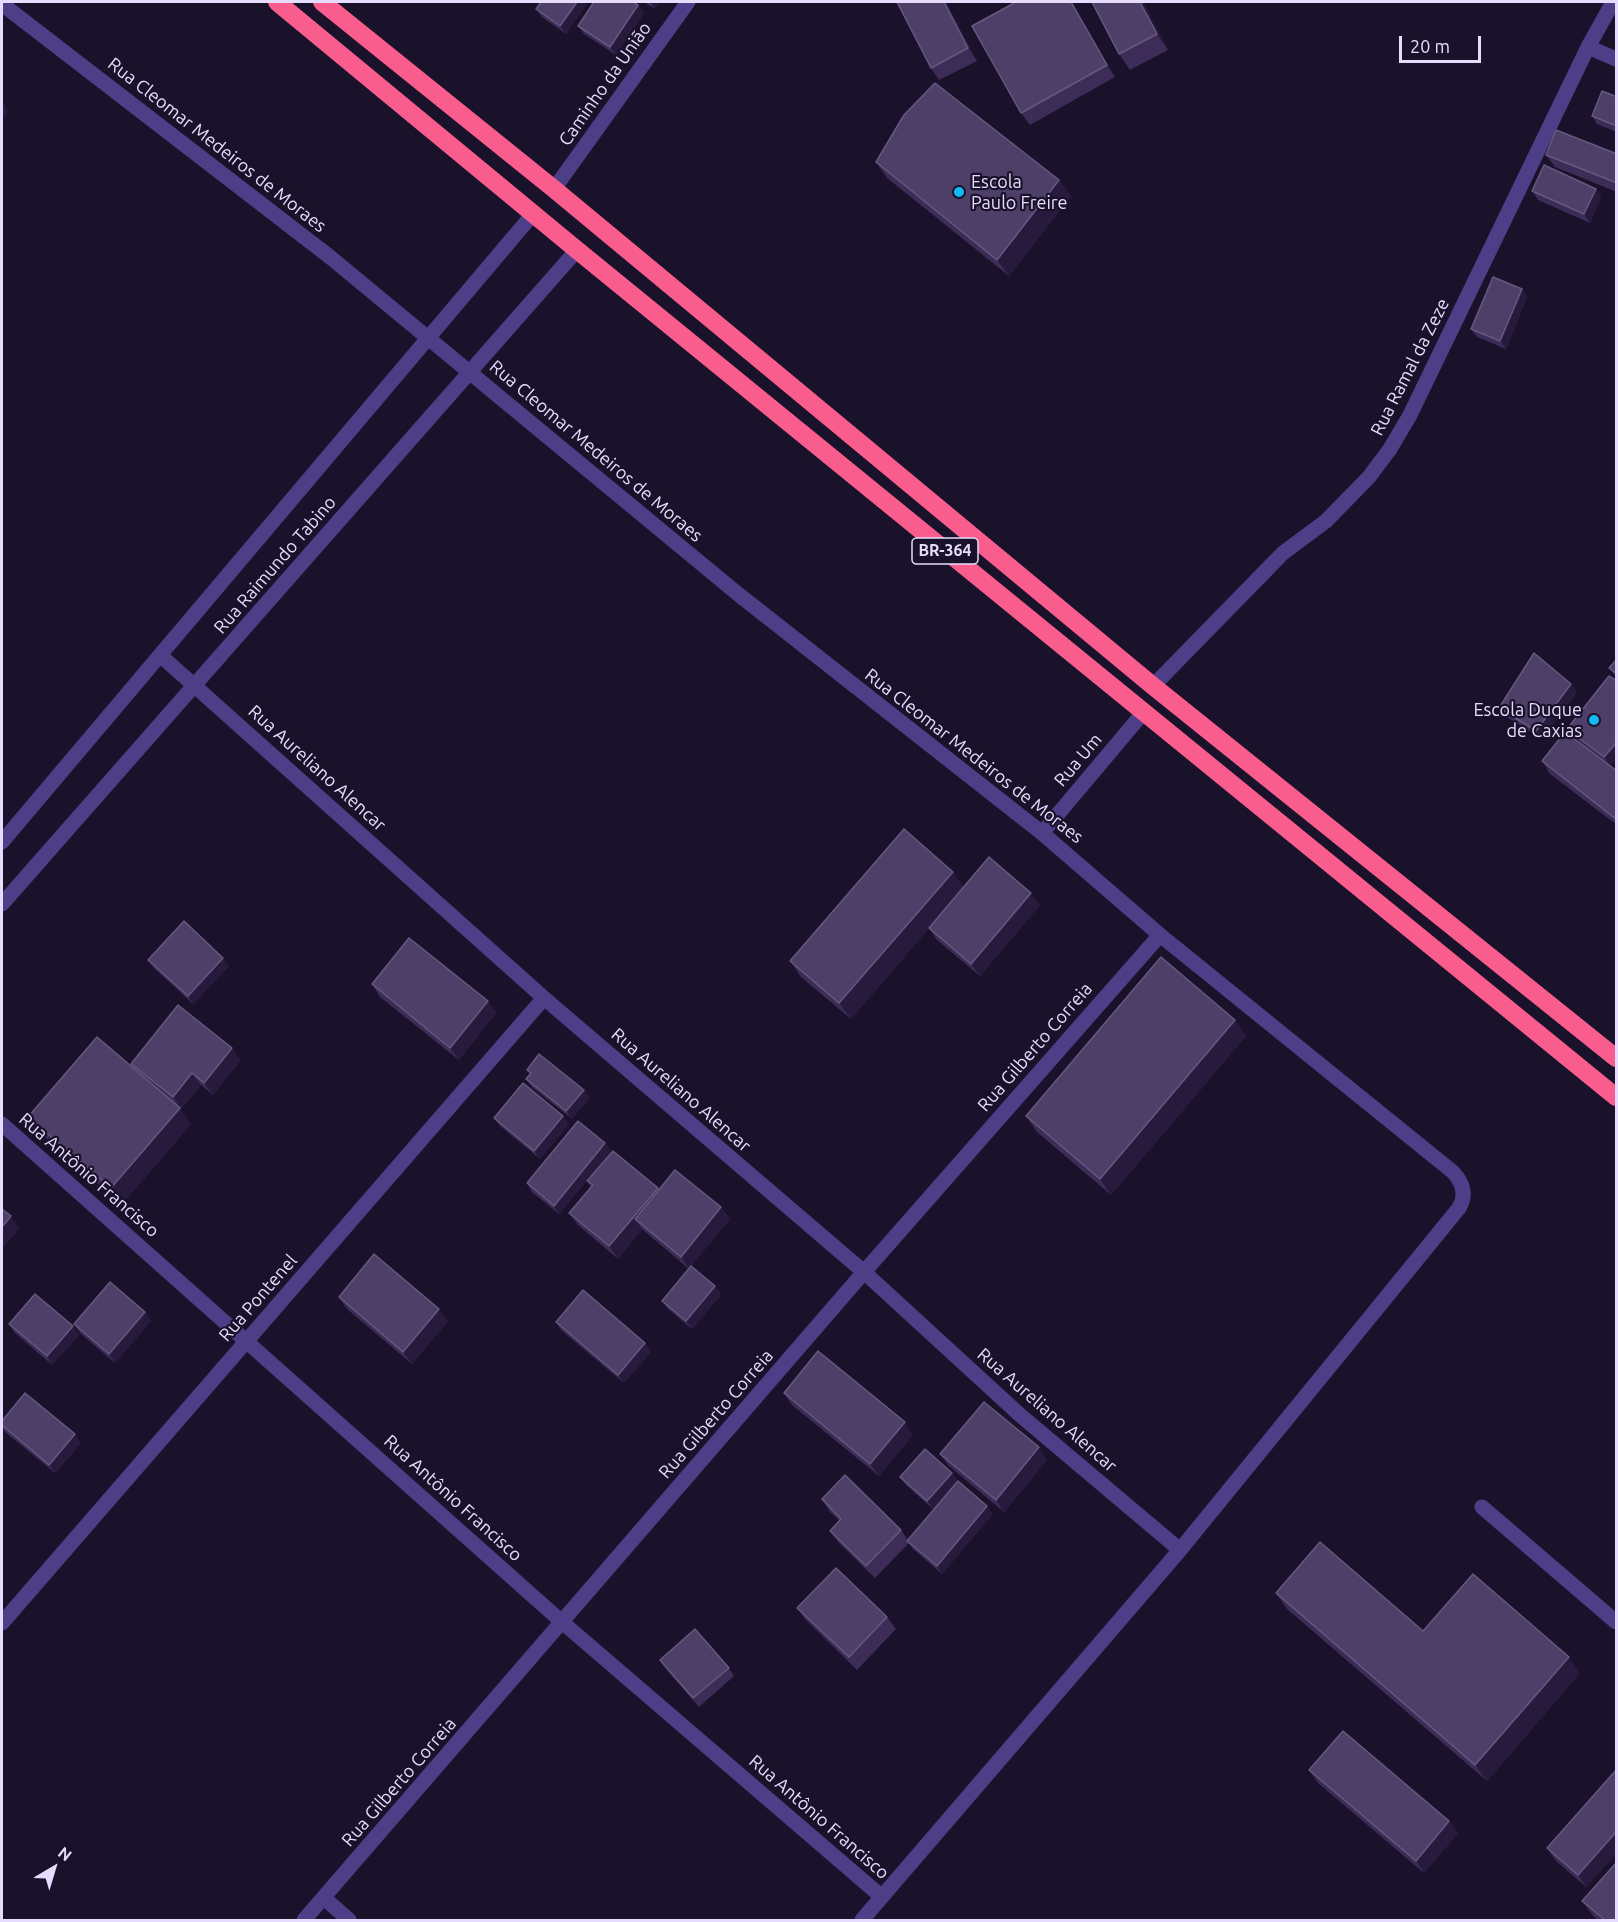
<!DOCTYPE html>
<html>
<head>
<meta charset="utf-8">
<style>
  body { margin:0 }
  #map { position:relative; width:1618px; height:1922px; overflow:hidden; background:#1a122a; font-family:Ubuntu,sans-serif }
  canvas { display:block }
  .frame { position:absolute; inset:0; border:3px solid #e6ddfe; pointer-events:none }
  .north { position:absolute; left:24px; top:1838px; width:60px; height:60px; -webkit-text-stroke:4px #1a122a; paint-order:stroke; rotate:38deg; font-size:16px; font-weight:700; line-height:24px; text-align:center; color:#e6ddfe }
  .north::after { content:''; display:block; margin:auto; width:21px; height:27px; background:#e6ddfe; clip-path:polygon(50% 0,100% 100%,50% 72%,0 100%) }
  .scale { position:absolute; left:1399px; top:36px; width:82px; height:27px; box-sizing:border-box; border:3px solid #e6ddfe; border-top:0; padding-left:8px; font-size:18px; line-height:21px; white-space:nowrap; color:#e6ddfe; -webkit-text-stroke:4px #1a122a; paint-order:stroke }
</style>
</head>
<body>
<div id="map">
<canvas width="1618" height="1922"></canvas>
<div class="frame"></div>
<div class="north">N</div>
<div class="scale">20 m</div>
</div>
<script>
const g = document.querySelector('canvas').getContext('2d');
g.lineJoin = 'round';
function stroke(path, color, width, dash) { g.strokeStyle = color; g.lineWidth = width; g.lineCap = dash ? 'butt' : 'round'; g.setLineDash(dash || []); g.stroke(path); }
function fillPath(path, color) { g.fillStyle = color; g.fill(path, 'evenodd'); }
function write(font, color, halo, rows, align = 'center') {
  g.font = font + ' Ubuntu,sans-serif'; g.lineWidth = 4.5; g.setLineDash([]); g.textBaseline = 'middle'; g.strokeStyle = halo; g.fillStyle = color; for (const [text, x, y, turn = 0] of rows) {
    g.save(); g.translate(x, y); g.rotate((+turn || 0) * Math.PI / 180); g.textAlign = isNaN(turn) ? turn : align; if (halo) g.strokeText(text, 0, 0); g.fillText(text, 0, 0); g.restore();
  }
}
const street = new Path2D(`
  M2 4 330 257 738 594 1042 833 1160 935 1453 1172C1463 1183 1467 1195 1459 1208L1180 1550 862 1920
  M1588 47 1616 59
  M554 189 688 2
  M160 655 544 998 864 1272 1020 1415 1180 1550
  M1153 686 1283 553 1326 521 1369 477 1390 449 1410 415 1588 47 1613 2
  M1042 833 1143 713
  M2 842 533 214
  M2 904 577 250
  M2 1124 562 1622 882 1897
  M1482 1507 1616 1622
  M2 1623 544 998
  M324 1898 349 1920
  M304 1920 864 1272 1160 935`);
const highway = new Path2D(`
  M277 2 577 250 1616 1097
  M322 2 554 189 1153 686 1616 1058`);
const wall = new Path2D(`
  M541 2H584L586 5 566 34 542 17 536 9Z
  M644 2H660L655 9Z
  M946 2 977 61 939 80 931 68Z
  M1072 2 1115 77 1030 125 1021 113Z
  M1143 2 1168 50 1130 70 1119 54Z
  M638 5 644 13 616 55 584 34 578 26Z
  M1617 97V132L1597 124 1592 116Z
  M1617 154V192L1555 167 1546 155Z
  M876 162 1059 180 1071 196 1009 276 887 178Z
  M1596 189 1601 197 1590 223 1538 200 1532 191Z
  M1522 289 1527 297 1506 349 1477 337 1471 329Z
  M1617 659V678L1609 668Z
  M1617 681V757L1610 766 1617 771V825L1550 774 1542 761 1605 762 1573 737 1567 729Z
  M1577 692 1542 739 1505 716 1499 708Z
  M963 887 1040 905 980 976 937 940 929 928 851 1019 801 977 790 961Z
  M148 960 229 966 193 1004 154 968Z
  M372 984 488 1001 496 1013 459 1060 380 997Z
  M1235 1020 1246 1036 1111 1195 1037 1132 1026 1116Z
  M241 1060 213 1095 201 1085 181 1109 175 1103 191 1124 122 1204 40 1133 28 1117 136 1070 131 1064Z
  M527 1070 584 1090 589 1098 572 1119 532 1087 526 1079 530 1074Z
  M494 1118 569 1124 540 1159 500 1126Z
  M605 1143 611 1151 559 1214 532 1192 527 1183Z
  M587 1181 659 1190 721 1207 730 1219 691 1266 715 1286 721 1295 692 1329 668 1309 662 1301 689 1269 642 1229 618 1259 578 1225 569 1213 591 1187Z
  M339 1297 439 1309 448 1321 412 1364 347 1309Z
  M145 1312 151 1321 115 1363 80 1333 74 1324Z
  M556 1322 645 1343 651 1352 624 1383 561 1330Z
  M9 1324 73 1326 79 1335 52 1365 14 1332Z
  M784 1393 913 1435 879 1476 792 1405Z
  M2 1421 81 1443 55 1473 5 1432 2 1427Z
  M940 1454 1047 1460 1004 1512 949 1466Z
  M952 1473 958 1481 993 1514 942 1574 913 1549 909 1543 875 1578 839 1543 830 1531 840 1521 830 1512 822 1499 901 1530 908 1540 956 1483 933 1509 906 1485 900 1477Z
  M1276 1593 1423 1631 1580 1673 1487 1781 1287 1609Z
  M797 1608 887 1617 896 1629 857 1670 806 1620Z
  M660 1660 729 1668 734 1676 699 1707 665 1668Z
  M1617 1769V1853L1586 1887 1555 1860 1547 1848Z
  M1309 1770 1449 1821 1458 1833 1424 1873 1318 1783Z
  M1582 1901 1617 1920H1598L1594 1917Z`);
const shadedWall = new Path2D(`
  M577 2H584L586 5 566 34 560 26Z
  M650 2H660L655 9Z
  M944 2H946L977 61 968 48Z
  M1071 2H1072L1115 77 1107 65Z
  M1140 2H1143L1168 50 1157 34Z
  M638 5 644 13 616 55 610 47Z
  M2 102 8 112 2 120Z
  M1059 180 1071 196 1009 276 997 260Z
  M1596 189 1601 197 1590 223 1584 214Z
  M1522 289 1527 297 1506 349 1500 341Z
  M1571 684 1577 692 1542 739 1536 731Z
  M1617 742V757L1610 766 1604 757Z
  M953 872 964 888 851 1019 839 1003Z
  M1031 893 1040 905 980 976 971 964Z
  M223 958 229 966 193 1004 188 996Z
  M488 1001 496 1013 459 1060 450 1048Z
  M1235 1020 1246 1036 1111 1195 1100 1179Z
  M232 1048 241 1060 213 1095 204 1083Z
  M192 1073 201 1085 181 1109 173 1097Z
  M584 1090 589 1098 572 1119 566 1111Z
  M180 1108 191 1124 122 1204 111 1188Z
  M563 1116 569 1124 540 1159 534 1151Z
  M605 1143 611 1151 559 1214 554 1206Z
  M658 1188 666 1200 635 1219 642 1229 618 1259 609 1246Z
  M721 1207 730 1219 689 1269 681 1257Z
  M11 1216 19 1229 2 1249V1227Z
  M715 1286 721 1295 692 1329 686 1321Z
  M439 1309 448 1321 412 1364 403 1352Z
  M145 1312 151 1321 115 1363 109 1354Z
  M73 1326 79 1335 52 1365 47 1356Z
  M645 1343 651 1352 624 1383 618 1375Z
  M905 1422 913 1435 879 1476 870 1464Z
  M75 1434 81 1443 55 1473 49 1465Z
  M1039 1447 1047 1460 1004 1512 996 1500Z
  M952 1473 958 1481 933 1509 927 1501Z
  M987 1506 993 1514 942 1574 937 1566Z
  M1569 1657 1580 1673 1487 1781 1475 1765Z
  M1449 1821 1458 1833 1424 1873 1416 1861Z
  M1617 1831V1853L1586 1887 1578 1875Z`);
const building = new Path2D(`
  M541 2H577L560 26 536 9Z
  M594 2H633L638 5 610 47 578 26Z
  M897 2H944L968 48 931 68Z
  M1016 2H1071L1107 65 1021 113 972 26Z
  M1092 2H1140L1157 34 1119 54Z
  M935 83 1059 180 997 260 876 162 904 115Z
  M1602 91 1617 97V126L1592 116Z
  M1556 130 1617 154V183L1546 155Z
  M1544 165 1596 189 1584 214 1532 191Z
  M1493 277 1522 289 1500 341 1471 329Z
  M1534 653 1571 684 1536 731 1499 708Z
  M1617 659V674L1609 668Z
  M1609 676 1617 681V742L1604 757 1567 729Z
  M1565 732 1617 771V820L1542 761Z
  M904 829 953 872 839 1003 790 961Z
  M989 857 1031 893 971 964 929 928Z
  M184 921 223 958 188 996 148 960Z
  M409 938 488 1001 450 1048 372 984Z
  M1161 957 1235 1020 1100 1179 1026 1116Z
  M178 1005 232 1048 204 1083 192 1073 173 1097 131 1064Z
  M97 1037 180 1108 111 1188 28 1117Z
  M539 1054 584 1090 566 1111 526 1079 531 1073 527 1070Z
  M523 1083 563 1116 534 1151 494 1118Z
  M578 1121 605 1143 554 1206 527 1183Z
  M613 1151 658 1188 609 1246 569 1213 593 1185 587 1181Z
  M675 1170 721 1207 681 1257 635 1219Z
  M2 1209 11 1216 2 1227Z
  M374 1254 439 1309 403 1352 339 1297Z
  M691 1266 715 1286 686 1321 662 1301Z
  M110 1282 145 1312 109 1354 74 1324Z
  M583 1290 645 1343 618 1375 556 1322Z
  M35 1294 73 1326 47 1356 9 1324Z
  M818 1351 905 1422 870 1464 784 1393Z
  M25 1393 75 1434 49 1465 2 1425V1421Z
  M984 1402 1039 1447 996 1500 940 1454Z
  M925 1449 952 1473 927 1501 900 1477Z
  M845 1475 901 1530 866 1566 830 1531 841 1519 822 1499Z
  M958 1481 987 1506 937 1566 907 1541Z
  M1320 1542 1423 1631 1473 1574 1569 1657 1475 1765 1276 1593Z
  M836 1568 887 1617 849 1657 797 1608Z
  M695 1629 729 1668 693 1698 660 1660Z
  M1343 1731 1449 1821 1416 1861 1309 1770Z
  M1617 1769V1831L1578 1875 1547 1848Z
  M1617 1862V1920H1605L1582 1901Z`);
const markers = [
  [959,192,6,"#11baf5"],
  [1594,720,6,"#11baf5"]
];
const shields = [
  [945,551,66]
];
const shieldNames = [
  ["BR-364",945,551]
];
const streetNames = [
  ["Caminho da União",605,84,-55],
  ["Rua Cleomar Medeiros de Moraes",217,145,38],
  ["Rua Ramal da Zeze",1410,367,-63],
  ["Rua Cleomar Medeiros de Moraes",596,451,40],
  ["Rua Raimundo Tabino",275,565,-49],
  ["Rua Cleomar Medeiros de Moraes",974,756,38],
  ["Rua Um",1078,760,-50],
  ["Rua Aureliano Alencar",317,768,42],
  ["Rua Gilberto Correia",1035,1047,-49],
  ["Rua Aureliano Alencar",681,1090,41],
  ["Rua Antônio Francisco",89,1175,41],
  ["Rua Pontenel",258,1298,-49],
  ["Rua Aureliano Alencar",1047,1410,41],
  ["Rua Gilberto Correia",716,1414,-49],
  ["Rua Antônio Francisco",453,1498,42],
  ["Rua Gilberto Correia",399,1782,-49],
  ["Rua Antônio Francisco",819,1817,41]
];
const poiNames = [
  ["Escola",971,182],
  ["Paulo Freire",971,203],
  ["Escola Duque",1582,710,"right"],
  ["de Caxias",1582,731,"right"]
];
stroke(street, '#4d3f87', 15);
stroke(highway, '#f85d8e', 18);
fillPath(wall, '#3c2c57');
fillPath(shadedWall, '#271a3d');
fillPath(building, '#4e3f69');
stroke(building, '#665880', 1.5);
for (const [x, y, r, color] of markers) { const dot = new Path2D(); dot.arc(x, y, r, 0, 2 * Math.PI); g.fillStyle = color; g.fill(dot); stroke(dot, '#1a122a', 2); }
for (const [x, y, w] of shields) { const box = new Path2D(); box.roundRect(x - w / 2, y - 13, w, 26, 4.5); g.fillStyle = '#1a122a'; g.fill(box); stroke(box, '#e6ddfe', 1.5); }
write('bold 16px', '#e6ddfe', null, shieldNames);
write('18px', '#e6ddfe', '#1a122a', streetNames);
write('18px', '#e6ddfe', '#1a122a', poiNames, 'left');
</script>
</body>
</html>
